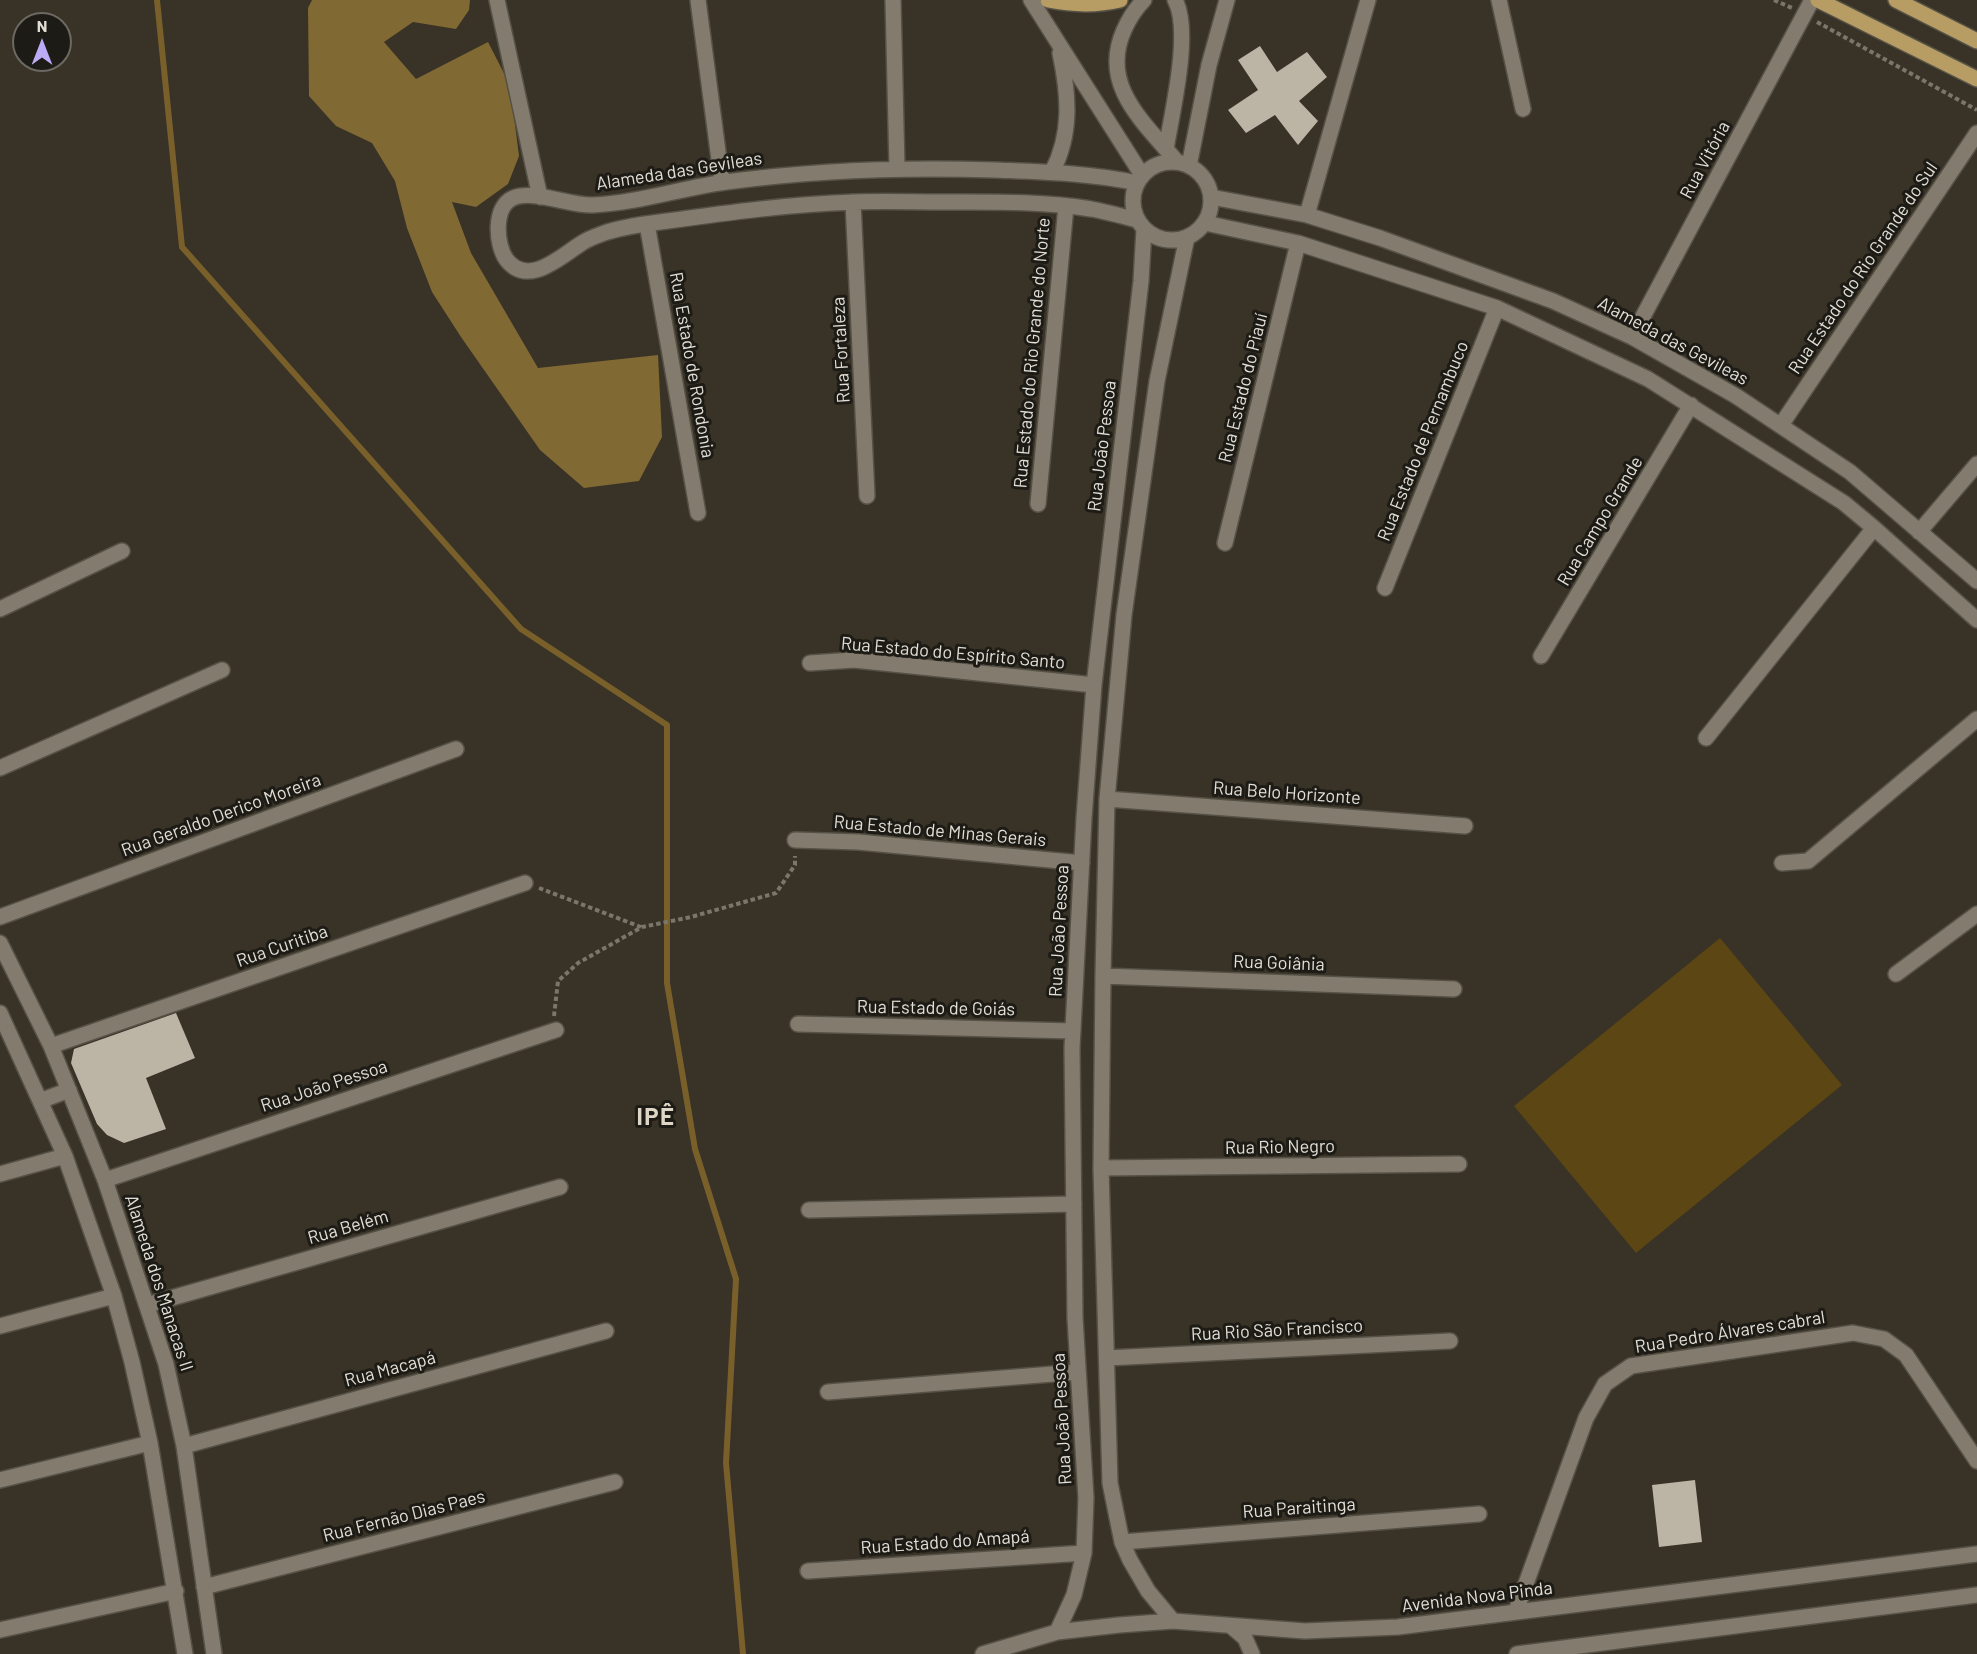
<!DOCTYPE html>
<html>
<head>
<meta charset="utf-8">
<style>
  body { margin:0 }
  #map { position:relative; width:1977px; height:1654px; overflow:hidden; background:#393226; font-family:Barlow,sans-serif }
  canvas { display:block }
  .north { position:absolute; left:12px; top:12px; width:60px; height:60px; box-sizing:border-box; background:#1d1b15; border:2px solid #6c6963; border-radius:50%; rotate:0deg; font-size:16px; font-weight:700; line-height:24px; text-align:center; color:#e2dfd7 }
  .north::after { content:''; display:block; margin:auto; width:21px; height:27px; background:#bbaaf6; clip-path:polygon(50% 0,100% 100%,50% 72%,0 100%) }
</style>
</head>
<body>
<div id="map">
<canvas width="1977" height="1654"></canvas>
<div class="north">N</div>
</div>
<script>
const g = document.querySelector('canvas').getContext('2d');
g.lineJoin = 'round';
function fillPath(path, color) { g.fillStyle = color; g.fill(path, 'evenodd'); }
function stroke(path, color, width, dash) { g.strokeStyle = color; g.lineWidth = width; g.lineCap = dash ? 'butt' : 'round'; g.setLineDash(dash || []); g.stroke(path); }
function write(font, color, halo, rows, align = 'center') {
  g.font = font + ' Barlow,sans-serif'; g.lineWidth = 6; g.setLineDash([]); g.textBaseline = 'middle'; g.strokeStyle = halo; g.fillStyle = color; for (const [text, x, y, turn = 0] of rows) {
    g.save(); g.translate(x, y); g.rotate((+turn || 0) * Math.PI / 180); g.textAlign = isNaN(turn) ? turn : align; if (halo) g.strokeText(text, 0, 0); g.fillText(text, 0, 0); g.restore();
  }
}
const green = new Path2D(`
  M1720 938 1842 1085 1636 1253 1514 1106Z`);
const forest = new Path2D(`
  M312 0H470L469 10 456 29 413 22 384 42 416 79 488 42 510 85 519 156 508 184 476 207 452 202 471 253 538 368 658 355 662 437 639 481 584 488 540 450 461 337 432 292 407 228 395 181 372 143 336 126 309 96 308 8Z`);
const stream = new Path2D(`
  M157 0 182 247 521 629 667 725V983L695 1149 736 1279 726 1463 743 1654`);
const building = new Path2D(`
  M1260 46 1277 72 1307 52 1327 77 1299 101 1318 121 1298 145 1275 115 1246 133 1228 110 1258 90 1238 60Z
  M176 1013 195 1058 146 1078 166 1129 124 1143 107 1135 97 1124 71 1063 74 1049Z
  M1695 1480 1702 1542 1659 1547 1652 1485Z`);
const path = new Path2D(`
  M1774 0 1792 8
  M1817 22 1977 110
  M539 888 641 927
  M554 1016 558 981 578 963 642 927 691 917 776 893 795 865V856`);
const minor = new Path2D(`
  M497 0 540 197
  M698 0 722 182
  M893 0 897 168
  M1031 0 1142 175
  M1144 0C1135 9 1129 19 1124 30 1099 86 1145 123 1177 162
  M1499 0 1523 109
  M1166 149C1172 112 1192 31 1175 0
  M1133 201a39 39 0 1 1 78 0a39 39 0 1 1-78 0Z
  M1189 166 1209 65 1227 0
  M1052 172C1072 134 1069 95 1060 53
  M1137 183C1090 173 1043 172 995 170 905 167 816 170 726 182 681 188 638 203 593 205 570 206 533 189 513 198 493 207 496 244 506 259 528 289 562 255 582 243 589 238 599 235 607 232 624 227 643 224 660 222 725 213 789 204 855 202 884 201 913 202 943 202 992 202 1042 201 1091 209 1107 212 1122 216 1137 220
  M1211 197 1307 215 1380 238 1553 301 1632 337 1736 396 1850 472 1977 581
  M853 202 867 496
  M1307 215 1368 0
  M1205 223 1298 243 1497 308 1648 379 1844 503 1874 528 1977 620
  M647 224 698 513
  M1632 337 1812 0
  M1781 425 1977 133
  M1038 504 1066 206
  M1919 532 1977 464
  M1225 543 1298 243
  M1385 588 1497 308
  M0 609 122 551
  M1541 656 1691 405
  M810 663 854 660 1094 685
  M1706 738 1874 528
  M0 768 222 670
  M1107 799 1465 826
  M795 840 858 842 1082 863
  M1782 863 1808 861 1977 719
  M0 917 456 749
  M0 943 51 1046 105 1180 166 1364 184 1446 214 1654
  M1896 974 1977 914
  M1103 976 1454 989
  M0 1013 65 1156 114 1296 132 1362 150 1443 185 1654
  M798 1024 1073 1031
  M51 1046 525 883
  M40 1101 69 1090
  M1101 1168 1459 1164
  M0 1174 65 1156
  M105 1180 556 1030
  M809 1210 1074 1204
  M147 1305 560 1187
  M0 1326 114 1296
  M1107 1358 1450 1341
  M828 1392 1078 1372
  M184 1446 606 1331
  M0 1480 150 1443
  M1122 1542 1479 1514
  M808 1571 1084 1553
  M204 1587 615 1482
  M1516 1611 1586 1418 1605 1384 1631 1366 1853 1333 1884 1339 1906 1355 1977 1461
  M1173 1621 1148 1591 1130 1560 1122 1542 1110 1483 1101 1168 1103 976 1107 799 1124 615 1157 381 1187 237
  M1231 1626 1245 1638 1252 1654
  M0 1630 176 1591
  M1057 1632 1074 1595 1084 1553 1086 1498 1075 1318 1072 1048 1084 818 1094 685 1141 281 1144 229
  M983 1654 1057 1632 1119 1625 1173 1621 1305 1631 1398 1627 1977 1554
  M1517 1654 1977 1595`);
const major = new Path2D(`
  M1048 0C1073 5 1095 6 1120 0
  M1818 0 1977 79
  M1896 0 1977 41`);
const streetNames = [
  ["Rua Vitória",1705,160,-62],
  ["Alameda das Gevileas",679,171,-9],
  ["Rua Estado do Rio Grande do Sul",1863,268,-56],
  ["Alameda das Gevileas",1673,341,28],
  ["Rua Fortaleza",841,350,-93],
  ["Rua Estado do Rio Grande do Norte",1032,353,-85],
  ["Rua Estado de Rondonia",692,365,80],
  ["Rua Estado do Piauí",1243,388,-76],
  ["Rua Estado de Pernambuco",1423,441,-68],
  ["Rua João Pessoa",1102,446,-83],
  ["Rua Campo Grande",1600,521,-59],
  ["Rua Estado do Espírito Santo",953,653,5],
  ["Rua Belo Horizonte",1287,793,4],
  ["Rua Geraldo Derico Moreira",221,815,-20],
  ["Rua Estado de Minas Gerais",940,831,5],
  ["Rua João Pessoa",1059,931,-87],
  ["Rua Curitiba",282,946,-19],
  ["Rua Goiânia",1279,963,2],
  ["Rua Estado de Goiás",936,1008,1],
  ["Rua João Pessoa",324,1086,-18],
  ["Rua Rio Negro",1280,1147,-1],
  ["Rua Belém",348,1227,-16],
  ["Alameda dos Manacas II",159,1283,72],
  ["Rua Rio São Francisco",1277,1330,-3],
  ["Rua Pedro Álvares cabral",1730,1332,-9],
  ["Rua Macapá",390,1369,-15],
  ["Rua João Pessoa",1062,1419,-93],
  ["Rua Paraitinga",1299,1508,-4],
  ["Rua Fernão Dias Paes",404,1516,-14],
  ["Rua Estado do Amapá",945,1542,-4],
  ["Avenida Nova Pinda",1477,1597,-7]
];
const districtNames = [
  ["IPÊ",656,1117]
];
fillPath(green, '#5b4614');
fillPath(forest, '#816934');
stroke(stream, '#79602b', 6);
fillPath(building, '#bcb4a5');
stroke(minor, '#565146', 18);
stroke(major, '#565146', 18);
stroke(path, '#7b766b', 4, [4.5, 3]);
stroke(minor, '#837c6e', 15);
stroke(major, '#b79c63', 15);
write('18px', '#e2dfd7', '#1d1b15', streetNames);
g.letterSpacing = '1.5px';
write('bold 24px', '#ddd5c5', '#1d1b15', districtNames);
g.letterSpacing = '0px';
</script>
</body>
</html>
